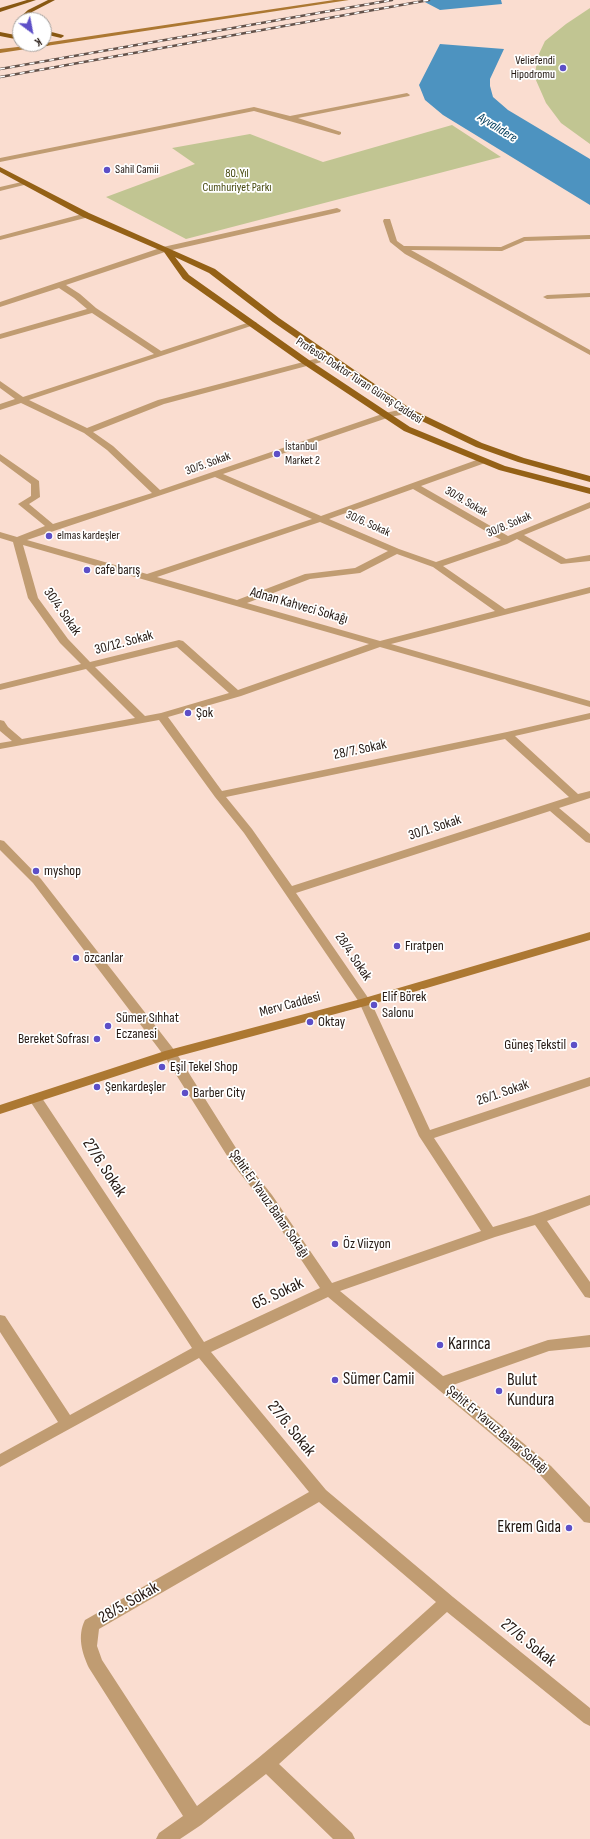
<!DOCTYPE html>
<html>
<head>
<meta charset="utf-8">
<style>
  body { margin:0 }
  #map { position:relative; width:590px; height:1839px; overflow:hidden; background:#faddd0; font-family:"Sofia Sans Condensed",sans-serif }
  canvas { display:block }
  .north { position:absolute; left:12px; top:12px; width:40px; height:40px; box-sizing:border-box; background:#fff; border:1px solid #a7a3a0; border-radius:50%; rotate:148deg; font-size:11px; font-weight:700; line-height:16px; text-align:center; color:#241812 }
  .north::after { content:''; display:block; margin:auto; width:14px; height:18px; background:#5d4fc7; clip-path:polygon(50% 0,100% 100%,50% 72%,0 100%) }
</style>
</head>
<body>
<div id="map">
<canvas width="590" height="1839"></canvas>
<div class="north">K</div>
</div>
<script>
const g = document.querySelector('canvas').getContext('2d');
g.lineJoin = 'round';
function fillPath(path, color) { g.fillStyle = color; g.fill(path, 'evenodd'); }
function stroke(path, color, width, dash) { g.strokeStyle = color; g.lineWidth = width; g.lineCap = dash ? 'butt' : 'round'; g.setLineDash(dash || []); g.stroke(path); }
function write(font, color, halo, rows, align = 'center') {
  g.font = font + ' "Sofia Sans Condensed",sans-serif'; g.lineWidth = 3.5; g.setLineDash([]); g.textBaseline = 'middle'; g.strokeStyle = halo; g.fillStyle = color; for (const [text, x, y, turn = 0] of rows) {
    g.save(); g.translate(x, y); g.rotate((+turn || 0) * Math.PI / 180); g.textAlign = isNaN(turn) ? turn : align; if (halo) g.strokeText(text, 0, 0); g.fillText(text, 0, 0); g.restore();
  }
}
const green = new Path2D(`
  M590 8V144L561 123 546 103 535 78 537 58 545 41 566 24Z
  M452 125 501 157 186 239 106 197 195 164 172 148 250 134 323 162Z`);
const water = new Path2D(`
  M421 0H501L502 4 440 10Z
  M440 44 504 49 490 79V86L493 97 508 110 590 159V205L443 115 425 100 419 85Z`);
const minor = new Path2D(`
  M407 93 410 95 409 96 298 118 341 132V134L339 135 254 111 0 162V158L254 107 290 116Z
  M26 181 29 183 28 184 0 191V187Z
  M337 208 341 210 340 212 168 251 66 285 80 294 96 308 161 351 250 322H256L257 324 29 400 87 428 158 400 330 355H333V359L164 404 93 432 113 446 160 490 385 413 408 408 411 409V413L390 417 223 474 321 516 482 458 486 461 485 463 421 486 508 536 590 502V508L524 535 566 559 590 555V561L561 564 517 539 507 544 443 566 505 609 590 587V593L391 644 590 701V707L380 647 241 696 168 717 222 791 507 732 590 713V719L515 736 578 794 590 791V798L559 808 590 834V843L586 842 550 811 296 893 371 1002 430 1130 590 1077V1086L434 1138 493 1227 533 1215 590 1195V1205L547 1221 590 1282V1298L585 1297 535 1225 495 1237 340 1291 443 1376 548 1340 590 1335V1347L549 1351 453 1385 551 1466 590 1507V1523L584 1522 539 1474 328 1297 211 1352 326 1490 453 1597 590 1708V1726L584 1723 447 1612 279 1764 352 1833 355 1839H333L266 1774 201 1825 180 1839H156L159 1833 183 1816 89 1668C82 1653 77 1636 85 1620L309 1492 199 1358 0 1467V1454L58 1422 0 1332V1315L5 1316 70 1415 192 1348 30 1101 28 1098 30 1095H40L204 1342 320 1288 262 1201 231 1162 165 1057 33 883 0 850V840L4 841 41 879 175 1051 241 1156 272 1195 332 1283 481 1231 419 1136 359 1002 244 833 215 797 159 720 0 749V743L12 741 0 731V720L4 721 8 727 22 739 135 718 86 669 0 690V684L81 664 60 643 28 598 13 542 0 538V532L17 537 45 526 18 504 31 496V484L0 461V454L39 481 40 497 29 504 53 524 152 493 107 450 84 433 21 403 0 410V404L15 399 0 388V381L23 397 154 354 92 313 0 339V334L87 309 74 298 59 288 0 307V302L163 247ZM215 477 312 519 147 574 27 540ZM413 489 501 540 436 562 399 549 329 519ZM320 522 388 551 355 568 305 574 237 600 157 577ZM23 545 369 644 238 690 183 641 179 640 90 662 68 639 38 598ZM397 554 433 567 495 611 380 641 247 603 310 579 360 573ZM177 647 229 693 161 713 145 716 95 667ZM505 739 569 797 292 886 252 829 226 797ZM319 1502 436 1602C358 1672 281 1743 197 1806L102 1660 97 1646 99 1629Z
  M86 213 90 215 89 217 0 240V236Z
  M384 219H390L397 241 404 246 501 247 524 237 590 235V239L525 241 502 251 411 250 590 350V355L405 254 390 242 383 221Z
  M590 293V297L547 299 543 297 547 295Z`);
const secondary = new Path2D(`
  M334 0H349L0 53V49L44 44V43Z
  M590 932V940L369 1005 175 1057 0 1114V1105L165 1051 361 999Z`);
const primary = new Path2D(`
  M0 167 89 213 215 269 279 318 411 409 482 443 524 458 590 476V482L518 462 476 447 405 413 273 322 209 273 175 257 189 275 309 360 410 427 505 466 590 488V494L499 470 404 431 303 364 183 279 164 252 83 217 0 172Z`);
const trunk = new Path2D(`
  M27 0H36L0 12V8Z
  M48 0H55L32 12 25 19 26 20 20 21 18 19 28 10Z
  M44 30 63 35 64 36 61 38 44 34Z
  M0 32 20 36V40L0 36Z
  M44 41 50 44 47 46 42 44H44Z`);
const rail = new Path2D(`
  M0 69 392 0
  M0 77 429 0`);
const markers = [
  [563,68,4,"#5d4fc7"],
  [107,170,4,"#5d4fc7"],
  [277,454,4,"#5d4fc7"],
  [49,536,4,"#5d4fc7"],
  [87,570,4,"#5d4fc7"],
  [188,713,4,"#5d4fc7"],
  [36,871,4,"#5d4fc7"],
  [397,946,4,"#5d4fc7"],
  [76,958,4,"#5d4fc7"],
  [374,1005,4,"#5d4fc7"],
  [310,1022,4,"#5d4fc7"],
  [108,1026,4,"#5d4fc7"],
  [97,1039,4,"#5d4fc7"],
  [574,1045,4,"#5d4fc7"],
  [162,1067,4,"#5d4fc7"],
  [97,1087,4,"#5d4fc7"],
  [185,1093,4,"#5d4fc7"],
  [335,1244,4,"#5d4fc7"],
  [440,1345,4,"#5d4fc7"],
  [335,1380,4,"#5d4fc7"],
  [499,1391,4,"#5d4fc7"],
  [569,1528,4,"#5d4fc7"]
];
const farPoinames = [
  ["Veliefendi",555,61,"right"],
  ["Hipodromu",555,75,"right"],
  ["Sahil Camii",115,170],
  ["İstanbul",285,447],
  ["Market 2",285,461],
  ["elmas kardeşler",57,536]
];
const farParknames = [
  ["80. Yıl",237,174],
  ["Cumhuriyet Parkı",237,188]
];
const farStreetnames = [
  ["Profesör Doktor Turan Güneş Caddesi",359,381,33],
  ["30/5. Sokak",208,464,-20],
  ["30/9. Sokak",466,502,30],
  ["30/6. Sokak",368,524,24],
  ["30/8. Sokak",509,525,-23]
];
const farWaternames = [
  ["Ayvalıdere",497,128,32]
];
const poiNames = [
  ["cafe barış",95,570],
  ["Şok",196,713],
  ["myshop",44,871],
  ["Fıratpen",405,946],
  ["özcanlar",84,958],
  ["Elif Börek",382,997],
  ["Salonu",382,1013],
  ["Sümer Sıhhat",116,1018],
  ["Eczanesi",116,1034],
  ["Oktay",318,1022],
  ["Bereket Sofrası",89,1039,"right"],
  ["Güneş Tekstil",566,1045,"right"],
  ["Eşil Tekel Shop",170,1067],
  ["Şenkardeşler",105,1087],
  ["Barber City",193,1093],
  ["Öz Viizyon",343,1244]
];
const streetNames = [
  ["Adnan Kahveci Sokağı",299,606,16],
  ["30/4. Sokak",62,612,55],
  ["30/12. Sokak",124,643,-15],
  ["28/7. Sokak",360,750,-12],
  ["30/1. Sokak",435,828,-18],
  ["28/4. Sokak",353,957,56],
  ["Merv Caddesi",290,1005,-15],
  ["26/1. Sokak",503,1093,-19],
  ["Şehit Er Yavuz Bahar Sokağı",269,1204,55],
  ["Şehit Er Yavuz Bahar Sokağı",497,1430,40]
];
const nearStreetnames = [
  ["27/6. Sokak",104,1168,57],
  ["65. Sokak",278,1294,-25],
  ["27/6. Sokak",291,1429,51],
  ["28/5. Sokak",129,1603,-30],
  ["27/6. Sokak",528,1643,39]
];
const nearPoinames = [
  ["Karınca",448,1345],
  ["Sümer Camii",343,1380],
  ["Bulut",507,1381],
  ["Kundura",507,1401],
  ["Ekrem Gıda",561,1528,"right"]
];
fillPath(green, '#c1c592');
fillPath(water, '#4d93c0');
fillPath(minor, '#c09c72');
fillPath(secondary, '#ac7832');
fillPath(primary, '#946116');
fillPath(trunk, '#885812');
stroke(rail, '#63524a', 2.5);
stroke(rail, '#fff', 1.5, [5]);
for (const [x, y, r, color] of markers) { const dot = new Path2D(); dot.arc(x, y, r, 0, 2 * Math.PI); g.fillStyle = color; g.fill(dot); stroke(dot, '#fff', 1.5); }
write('12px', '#241812', '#fff', farPoinames, 'left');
write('12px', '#46490f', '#fff', farParknames);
write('12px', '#241812', '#fff', farStreetnames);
write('italic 13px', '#023d5c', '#fff', farWaternames);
write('14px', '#241812', '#fff', poiNames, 'left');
write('14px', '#241812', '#fff', streetNames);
write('17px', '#241812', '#fff', nearStreetnames);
write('17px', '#241812', '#fff', nearPoinames, 'left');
</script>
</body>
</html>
